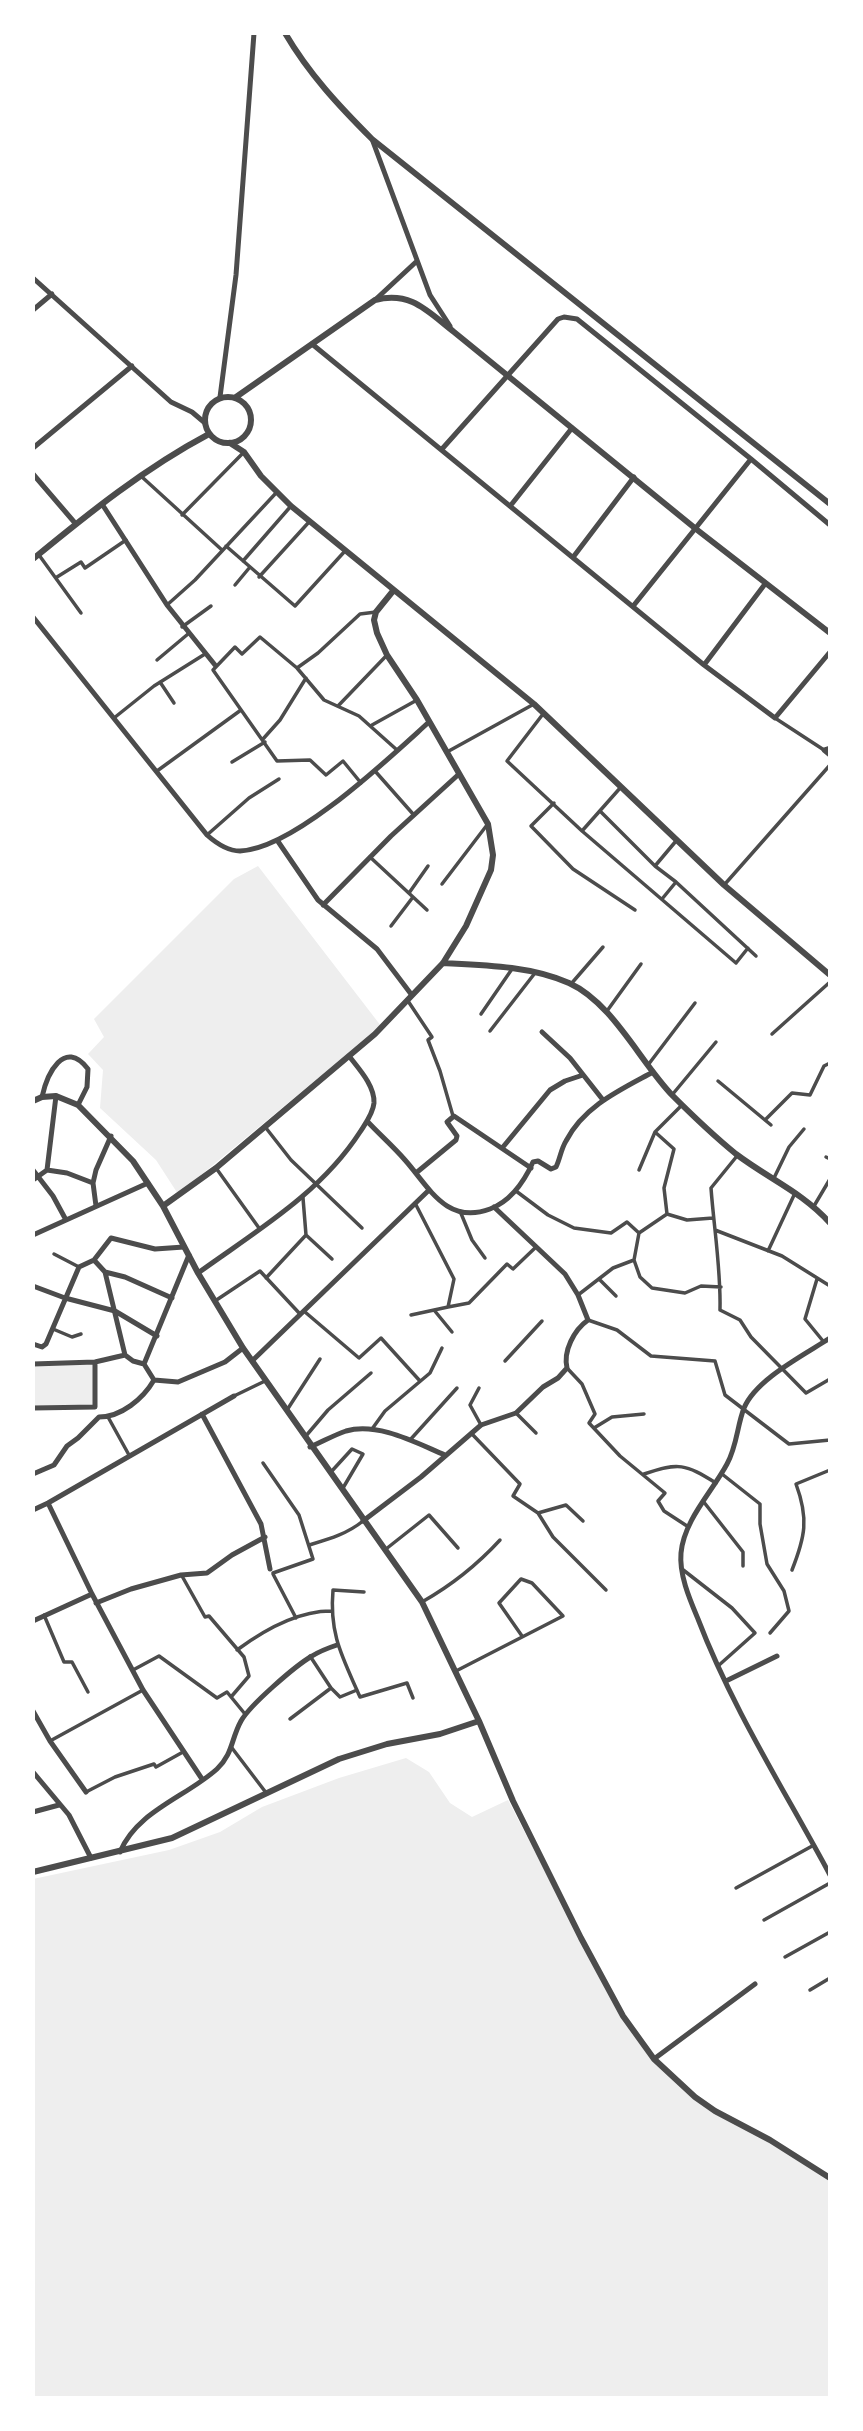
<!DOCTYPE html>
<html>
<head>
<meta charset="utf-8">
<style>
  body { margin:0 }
  #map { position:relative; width:863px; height:2431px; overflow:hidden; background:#fff; font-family:"Varela Round",sans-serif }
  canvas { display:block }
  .frame { position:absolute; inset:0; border:35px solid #fff; pointer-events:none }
</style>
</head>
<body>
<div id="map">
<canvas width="863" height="2431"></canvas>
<div class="frame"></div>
</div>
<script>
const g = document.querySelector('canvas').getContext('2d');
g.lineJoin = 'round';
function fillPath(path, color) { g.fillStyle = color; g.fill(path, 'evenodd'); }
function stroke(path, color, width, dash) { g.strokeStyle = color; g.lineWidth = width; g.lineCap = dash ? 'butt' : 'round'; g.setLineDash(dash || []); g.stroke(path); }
const green = new Path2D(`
  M258 866 381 1026 178 1194 156 1160 100 1108 103 1070 88 1054 104 1037 94 1019 234 879Z
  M94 1364 95 1406 33 1408V1366Z
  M406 1758 429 1772 450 1803 472 1817 508 1800 620 2017 650 2058 690 2094 830 2175V2398H33V1879L169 1850 220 1832 262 1807 339 1778Z`);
const pedestrian = new Path2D(`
  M142 477 222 550
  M182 515 244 452
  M226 546 295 606 345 551
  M39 555 81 613
  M243 561 291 506
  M57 577 81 562 85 568 126 540
  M259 577 309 522
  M235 585 250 567
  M167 605 195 580 276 493
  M182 627 211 606
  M157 660 188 634
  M297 668 318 653 360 614 376 612
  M160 682 174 703
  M338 706 387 655
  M543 714 507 761 582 831 736 963 748 948
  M114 718 154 686 205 654
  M775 718 824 750
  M372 725 417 700
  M263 739 280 720 306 678
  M447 752 534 704
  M232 762 265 742
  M157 771 241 710
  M375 771 413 814
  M361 783 343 761 326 775 310 760 277 761 213 670 235 647 242 654 260 637 297 668 324 700 359 716 397 750
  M554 803 531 826 573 869 635 910
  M600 811 655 866 676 882 756 956
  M582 831 621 787
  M207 835 249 798 279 779
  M370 857 427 910
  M655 866 676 841
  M442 884 487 825
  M725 884 830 765
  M409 893 428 866
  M662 899 676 882
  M391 926 413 897
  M571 984 603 947
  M408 1001 432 1037 428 1040 440 1071 453 1116
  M607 1011 641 964
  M481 1014 512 969
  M490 1031 535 973
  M772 1034 830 982
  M648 1065 695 1003
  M718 1081 771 1125
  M672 1095 716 1042
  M765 1120 792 1093 810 1095 824 1066 830 1063
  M266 1128 291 1160 362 1228
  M655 1132 674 1149 664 1188 667 1214
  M737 1156 711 1188C714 1229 721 1269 720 1310L740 1320 751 1337 806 1393 830 1379
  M826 1157 830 1159
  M216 1168 259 1228
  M639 1170 655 1132 681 1106
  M774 1178 789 1147 804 1129
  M516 1191 548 1215 574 1228 611 1233 627 1222 639 1233 667 1214 687 1220 713 1218
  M303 1198 306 1235 332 1259
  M814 1206 830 1179
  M460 1211 472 1240 485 1258
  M715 1230 782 1256 830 1286
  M639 1233 634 1260 640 1277 652 1288 685 1293 701 1286 721 1287
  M768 1251 795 1193
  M54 1254 79 1267
  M266 1278 306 1235
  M599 1279 616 1296
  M817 1279 805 1319 823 1341
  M578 1295 613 1268 634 1260
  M215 1301 260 1271 300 1314
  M448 1307 469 1303 507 1264 513 1269 535 1248
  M434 1310 452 1332
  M305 1312 359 1358 381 1338 420 1381
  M411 1315 448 1307 454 1279 415 1203
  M588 1320 617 1330 651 1356 715 1361 725 1395 789 1444 830 1440
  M53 1329 72 1337 81 1334
  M505 1361 542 1321
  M567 1368 582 1384 595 1414 589 1423 620 1456 665 1493 658 1501 664 1511 687 1526
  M479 1388 470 1405 481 1425
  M234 1396 265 1381
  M287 1410 320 1359
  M516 1413 536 1433
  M108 1417 129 1455
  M594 1428 612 1417 644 1414
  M372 1429 385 1411 430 1373 442 1348
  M472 1434 520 1484 513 1496 538 1513 553 1537 606 1590
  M305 1437 328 1410 371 1373
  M410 1440 457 1388
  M263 1463 299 1515 313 1559 273 1573
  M331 1472 352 1449 363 1454 343 1488
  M644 1474C679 1462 685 1464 716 1483
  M722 1474 760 1504V1524L767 1564 784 1591 789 1611 770 1633
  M703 1501 743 1552V1566
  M538 1513 566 1505 583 1521
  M309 1545C329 1539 347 1534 363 1521
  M386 1549 429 1515 458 1548
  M682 1569 732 1608 755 1633 718 1666
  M792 1570C805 1537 809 1519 796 1484L830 1470
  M273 1574 296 1618
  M182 1576 205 1617 209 1616 244 1657 249 1676 231 1697
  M364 1592 333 1590C329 1635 343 1658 360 1697L407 1683 413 1698
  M422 1602C452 1585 477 1565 500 1540
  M44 1615 64 1662H72L88 1692
  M237 1650C264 1630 297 1611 331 1611
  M310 1656 331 1688 340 1697 357 1690
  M133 1670 159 1656 217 1698 227 1692 245 1714
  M456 1671 563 1616 532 1583 521 1579 499 1603 522 1636
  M290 1719 331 1688
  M50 1741 143 1690
  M232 1748 267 1794
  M86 1792 115 1777 154 1764 156 1767 183 1752
  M736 1888 814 1845
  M764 1920 830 1883
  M785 1957 830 1932
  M810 1990 830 1978`);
const minor = new Path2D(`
  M372 139 430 295 450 326
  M33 278 171 402 192 412 205 423
  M375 300 417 261
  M33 310 52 294
  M312 344 704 665 775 718 830 652
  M220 397 236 275 254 33
  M33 448 132 366
  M442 449 558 319 564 317 577 319 751 459 830 525
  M33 474 75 523
  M102 504 167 605 215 665
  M511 505 572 428
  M574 556 634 477
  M634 605 751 459
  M33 617 207 835C216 843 228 851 240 851 294 849 389 758 429 722
  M704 665 765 584
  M830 748 824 750 830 755
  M277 840 318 900 377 949 411 994
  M323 905 391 836 459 774
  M542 1032 570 1058 603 1100
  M42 1097C47 1074 64 1038 88 1069L87 1087 78 1105
  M367 1121C379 1134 393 1146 405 1160 429 1187 446 1225 490 1209 511 1201 524 1182 533 1162L538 1161 551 1169 556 1167C560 1159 561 1149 566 1141 584 1106 620 1090 653 1072
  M503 1147 550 1090 565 1081 583 1075
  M33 1170 53 1196 66 1220
  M47 1170 56 1096
  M416 1173 456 1140 457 1136 447 1122 454 1116 531 1168
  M33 1180 47 1170 67 1173 93 1183
  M96 1206 93 1183 96 1170 111 1136
  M33 1235 148 1183
  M94 1260 111 1238 155 1249 184 1247
  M105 1272 125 1277 172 1298
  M198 1273C256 1231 320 1194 360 1132 365 1124 373 1114 374 1103 375 1086 359 1069 349 1056
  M33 1286 65 1298 115 1311 157 1336
  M830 1338C804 1355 756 1379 744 1408 737 1426 737 1446 727 1464 712 1492 684 1520 681 1553 679 1575 690 1600 698 1619 732 1708 785 1791 830 1875
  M33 1344 42 1347 46 1344 79 1267 94 1260 105 1272 125 1355 133 1361 144 1364
  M252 1361 428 1191
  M33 1364 95 1362 125 1355
  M154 1380 144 1364 189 1255
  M33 1408 95 1407V1362
  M202 1414 261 1524 270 1569
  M310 1447C322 1442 334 1435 346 1431 378 1422 416 1443 445 1455
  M33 1474 54 1465 67 1446 78 1438 99 1417C121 1417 143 1399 154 1380L178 1382 225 1362 243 1348
  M48 1503 92 1594 143 1690 202 1779
  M33 1510 48 1503 234 1396
  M363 1521 421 1477 481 1425 516 1413 543 1387 558 1378 567 1368C563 1351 574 1330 588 1320L578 1295 565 1274 494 1207
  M96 1603 131 1589 181 1575 207 1573 232 1555 265 1537
  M33 1621 92 1594
  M726 1681 777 1656
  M33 1711 50 1741 86 1792
  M33 1772 69 1815 91 1858
  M33 1812 59 1805
  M120 1852C137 1811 186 1797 217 1769 233 1754 231 1739 241 1721 250 1705 295 1666 312 1656 320 1651 328 1648 337 1645
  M654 2059 755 1984`);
const tertiary = new Path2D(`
  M285 33C309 74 339 106 372 139L830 504
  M205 420a23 23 0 1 1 46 0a23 23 0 1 1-46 0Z
  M236 397 375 300C411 291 427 311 454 332L696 529 830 633
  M230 443 244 452 261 476 291 506 534 704 724 885 830 975
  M33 559C89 513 145 468 209 434
  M443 963C484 965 531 966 569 983 613 1003 640 1062 673 1096 693 1116 714 1136 736 1154 769 1179 802 1192 830 1223
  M33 1101 42 1097 56 1096 78 1105 133 1161 163 1206 198 1273 243 1348 422 1602 479 1721 513 1801 581 1938 623 2016 654 2059 695 2097 715 2111 770 2140 830 2178
  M163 1206 216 1168 375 1034 443 963 466 926 491 870 493 855 488 824 417 700 387 655 377 633 374 620 376 612 393 591
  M33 1872 172 1838 339 1759 387 1744 440 1734 479 1721`);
fillPath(green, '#eee');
stroke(pedestrian, '#4c4c4c', 3.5);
stroke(minor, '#4c4c4c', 5);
stroke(tertiary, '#4c4c4c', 6);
</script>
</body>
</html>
